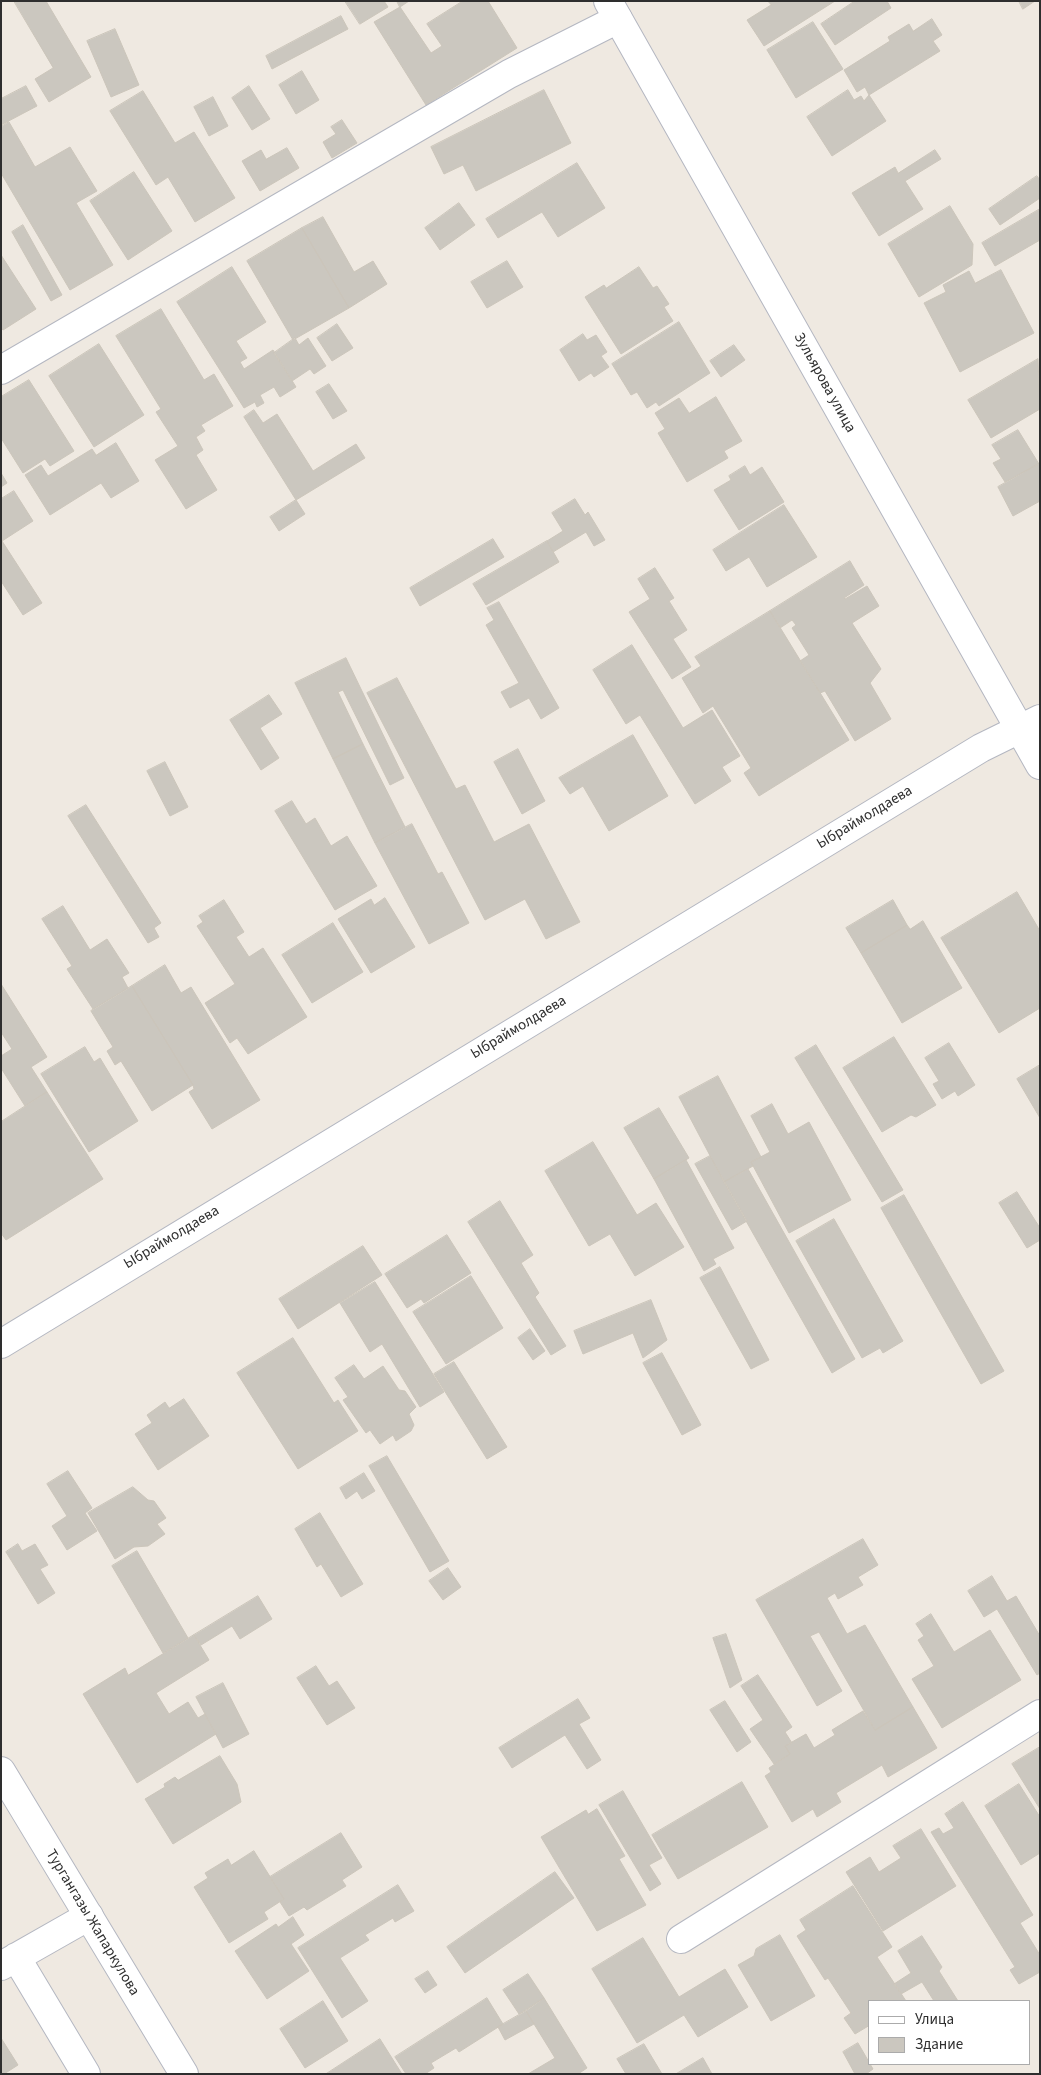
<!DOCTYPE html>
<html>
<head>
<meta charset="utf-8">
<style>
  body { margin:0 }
  #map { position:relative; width:1041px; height:2075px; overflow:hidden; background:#efe9e1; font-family:"Source Sans 3",sans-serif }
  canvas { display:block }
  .frame { position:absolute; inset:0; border:2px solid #2e2e2e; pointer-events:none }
  .legend { position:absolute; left:868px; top:2000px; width:162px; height:65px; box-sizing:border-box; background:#fff; border:1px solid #ababab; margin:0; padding:6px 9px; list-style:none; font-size:15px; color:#2e2e2e }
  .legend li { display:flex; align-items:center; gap:10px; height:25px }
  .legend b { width:25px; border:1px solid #ababab }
</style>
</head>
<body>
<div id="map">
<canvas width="1041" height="2075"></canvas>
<div class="frame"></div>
<ul class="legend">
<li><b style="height:6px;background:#fff"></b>Улица</li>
<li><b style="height:14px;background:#cbc7bf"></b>Здание</li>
</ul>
</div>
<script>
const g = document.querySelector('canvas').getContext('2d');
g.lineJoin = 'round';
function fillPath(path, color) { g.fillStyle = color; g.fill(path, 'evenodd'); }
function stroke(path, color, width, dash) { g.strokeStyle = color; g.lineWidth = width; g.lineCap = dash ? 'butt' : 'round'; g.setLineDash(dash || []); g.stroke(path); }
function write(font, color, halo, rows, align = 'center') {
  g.font = font + ' "Source Sans 3",sans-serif'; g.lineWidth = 4; g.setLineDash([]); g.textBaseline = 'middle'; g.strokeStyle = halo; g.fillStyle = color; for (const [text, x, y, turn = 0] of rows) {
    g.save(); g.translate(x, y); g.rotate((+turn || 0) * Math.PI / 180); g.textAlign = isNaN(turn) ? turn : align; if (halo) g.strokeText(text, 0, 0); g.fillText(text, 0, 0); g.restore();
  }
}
const building = new Path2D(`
  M14 1H46L91 77 49 102 35 79 53 68Z
  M345 1H384L388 7 360 24Z
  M397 1H409L400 7Z
  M463 1H488L517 48 426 105 374 22 400 7 431 53 442 46 427 24Z
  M768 1H835L764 46 747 20 771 5Z
  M855 1H887L891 8 835 45 821 24Z
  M1019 1H1035L1023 9Z
  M341 16 348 29 272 69 266 56Z
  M932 19 942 35 933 41 940 51 869 95 865 87 857 92 844 70 890 41 888 37 909 24 913 31Z
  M813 22 843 69 796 98 767 50Z
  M115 29 139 85 111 97 87 41Z
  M302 71 319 100 296 114 279 85Z
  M26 86 37 106 1 125V99Z
  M249 86 270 119 252 130 232 98Z
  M544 90 571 143 476 191 463 165 444 174 431 147Z
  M848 90 854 100 861 96 864 101 869 95 886 121 832 156 807 117Z
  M143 91 175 143 194 132 235 198 195 222 168 177 156 185 110 111Z
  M213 97 228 126 209 136 194 107Z
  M342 120 357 143 332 158 323 142 336 134 331 127Z
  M9 122 35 167 70 147 97 191 76 203 113 265 70 290 1 173V127Z
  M287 148 299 168 260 191 242 161 261 150 266 159Z
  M935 150 941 159 905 181 923 209 879 236 852 193 895 167 898 173Z
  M577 163 605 208 558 237 542 212 498 238 486 219Z
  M134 172 172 231 128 260 90 201Z
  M1037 176 1040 180V198L1000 225 989 209Z
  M459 203 475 225 440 250 425 228Z
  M950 206 973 244 972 265 919 297 888 244Z
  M1040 209V240L995 266 982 243Z
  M323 217 354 272 373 261 387 284 349 308 302 228Z
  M23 225 62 295 51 301 12 232Z
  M302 228 349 308 293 340 247 261Z
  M1 255 36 309 3 330 1 328Z
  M507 261 523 287 487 308 471 282Z
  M232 267 266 322 236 341 247 358 240 362 244 369 273 350 296 387 280 397 274 387 260 395 264 403 257 407 255 402 244 408 177 302Z
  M639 267 653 288 657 286 669 304 664 307 673 321 621 354 585 297 604 285 606 288Z
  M1001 270 1034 333 960 372 924 303 946 292 943 285 969 271 975 283Z
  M161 309 204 380 214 374 233 406 201 425 205 431 196 437 203 450 196 455 217 490 186 509 155 460 178 446 156 412 161 409 116 336Z
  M679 322 710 373 659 406 656 402 647 408 637 392 631 395 612 364Z
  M337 324 353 348 332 361 317 338Z
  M583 334 587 340 596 335 607 352 601 356 609 367 594 377 591 373 579 381 560 350Z
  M295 338 299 345 308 338 326 366 314 374 310 369 292 381 274 353Z
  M99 344 144 415 94 447 49 376Z
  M734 345 745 360 721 377 710 361Z
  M1038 359 1040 409 991 438 968 400Z
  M29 380 74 451 50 466 45 459 23 473 1 438V397Z
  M329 384 347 411 333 419 316 392Z
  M716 397 742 441 724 451 728 458 687 482 658 433 665 429 655 413 679 398 689 413Z
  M254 410 263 423 277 414 313 471 356 444 365 458 296 500 244 417Z
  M1018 430 1039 464 1005 482 993 463 1001 459 992 445Z
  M116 443 139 481 111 498 101 483 50 515 25 475 41 465 48 476 92 449 96 455Z
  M1040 463V501L1013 516 998 487Z
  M745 466 750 475 762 467 784 502 739 530 714 490 731 480 729 476Z
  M1 473 7 483 1 487Z
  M14 491 33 521 2 541 42 603 23 615 1 581V499Z
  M575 499 585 515 588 512 605 540 594 546 586 532 553 552 547 541 563 531 552 513Z
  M296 500 305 514 279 531 270 517Z
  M784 505 817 557 767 587 749 557 726 571 713 550Z
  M493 539 504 557 420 606 410 588Z
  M547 541 559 562 486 605 473 584Z
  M850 561 864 585 844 598 845 599 867 586 879 606 852 623 881 669 870 683 891 719 855 741 825 691 820 693 800 661 809 655 792 628 796 625 792 620 780 628 770 611Z
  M655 568 674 598 669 601 687 630 673 639 691 667 672 679 629 612 650 599 638 579Z
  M499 602 559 708 541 719 529 698 510 708 501 692 519 683 486 625 494 620 487 608Z
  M770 611 849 740 759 796 744 773 751 768 713 706 703 713 682 678 701 666 695 657Z
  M632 645 683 728 712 710 740 756 722 767 731 781 695 804 640 715 626 724 593 670Z
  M346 658 404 778 390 785 343 690 338 692 363 744 333 759 295 683Z
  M397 678 456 789 465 785 494 842 529 824 580 922 546 939 525 899 485 920 367 693Z
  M269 695 282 714 260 728 279 758 261 770 230 720Z
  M633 735 668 796 609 831 583 786 570 794 559 778Z
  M363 744 405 827 375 843 333 759Z
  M518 749 545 801 522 814 494 762Z
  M165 762 188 807 170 816 147 771Z
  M292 801 306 824 315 818 331 846 347 836 377 886 335 910 275 811Z
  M86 805 161 923 154 928 159 937 148 943 68 816Z
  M412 824 438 874 442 872 469 923 429 944 375 843Z
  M1017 892 1040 931V1008L999 1033 941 938Z
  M385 898 415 947 371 973 338 919 371 899 374 905Z
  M224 900 244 932 236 937 249 957 263 948 307 1017 248 1054 237 1038 230 1043 205 1003 235 984 197 926 203 922 199 916Z
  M893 900 907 925 861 953 846 928Z
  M63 906 90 950 107 939 129 973 122 977 128 988 93 1009 67 969 72 966 42 919Z
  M923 921 962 988 902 1023 861 953 907 925 910 929Z
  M333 923 363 972 312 1003 282 955Z
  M165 965 181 993 191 987 260 1100 212 1129 189 1092 194 1089 193 1085 132 986Z
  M1 984 47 1057 31 1067 47 1092 25 1106 1 1068V1056L12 1049 1 1032Z
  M132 986 193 1085 152 1111 121 1061 115 1065 107 1051 113 1047 91 1011Z
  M894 1037 936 1105 916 1117 911 1115 882 1132 843 1068Z
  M949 1043 975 1085 958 1096 955 1091 942 1099 933 1084 939 1081 925 1058Z
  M816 1045 903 1190 882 1202 795 1058Z
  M85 1047 94 1062 100 1058 138 1121 89 1152 41 1074Z
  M1040 1065V1118L1017 1079Z
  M718 1076 761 1157 751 1162 753 1166 724 1182 679 1097Z
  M47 1092 103 1179 6 1240 1 1233V1122Z
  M772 1104 788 1134 809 1122 851 1200 789 1233 751 1162 770 1152 751 1116Z
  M659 1108 689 1158 654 1179 624 1128Z
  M593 1142 637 1215 656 1203 684 1247 635 1276 610 1234 589 1246 545 1171Z
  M710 1156 747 1221 732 1230 695 1164Z
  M686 1160 734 1248 713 1259 716 1264 704 1271 654 1179Z
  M748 1169 855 1359 832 1373 724 1182Z
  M1017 1192 1040 1228V1240L1027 1248 999 1203Z
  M904 1195 1004 1371 981 1384 881 1208Z
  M500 1201 533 1255 521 1263 539 1293 535 1297 566 1346 551 1355 468 1222Z
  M834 1219 903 1341 883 1353 880 1348 862 1358 796 1241Z
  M447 1235 471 1273 424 1303 421 1299 407 1308 385 1274Z
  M363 1246 382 1275 298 1329 279 1299Z
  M720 1267 769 1360 751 1369 700 1278Z
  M471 1276 503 1328 446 1364 413 1312Z
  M375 1282 444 1392 420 1407 382 1344 370 1352 340 1303Z
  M651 1300 667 1340 643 1358 633 1333 583 1354 574 1331Z
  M530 1329 545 1351 533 1360 518 1338Z
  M293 1338 334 1403 338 1400 358 1431 298 1469 237 1373Z
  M662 1353 701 1425 682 1435 643 1363Z
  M454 1362 507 1447 487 1459 434 1374Z
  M354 1365 364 1379 383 1366 399 1390 405 1391 416 1407 409 1414 414 1425 411 1431 396 1441 393 1435 380 1444 370 1430 366 1433 343 1400 348 1397 335 1378Z
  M184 1399 209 1436 158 1470 135 1434 152 1423 147 1415 165 1402 169 1408Z
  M387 1456 449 1561 430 1572 369 1466Z
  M68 1471 92 1508 85 1513 97 1531 67 1550 52 1526 67 1516 47 1484Z
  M364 1473 375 1491 362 1499 357 1491 346 1499 340 1488Z
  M133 1487 148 1500 154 1501 166 1518 157 1524 165 1534 148 1546 134 1547 115 1559 88 1513Z
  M320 1513 363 1584 341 1597 321 1564 317 1567 295 1529Z
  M863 1539 878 1565 858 1577 863 1585 838 1599 835 1593 827 1598 847 1634 865 1625 913 1707 875 1730 819 1632 810 1636 842 1691 817 1706 756 1600Z
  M18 1544 22 1551 35 1544 48 1565 40 1569 55 1593 38 1604 6 1552Z
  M137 1551 188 1638 163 1653 112 1566Z
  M448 1568 461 1587 443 1600 429 1581Z
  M992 1576 1007 1601 1016 1596 1040 1636V1673L1037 1675 997 1609 984 1617 968 1591Z
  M258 1596 272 1619 240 1639 232 1626 201 1645 194 1635Z
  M931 1614 954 1652 990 1630 1021 1680 942 1728 912 1679 934 1666 918 1640 924 1636 916 1624Z
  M726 1634 742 1680 730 1688 713 1638Z
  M194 1635 209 1660 156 1693 169 1714 188 1702 198 1718 205 1714 216 1734 137 1783 83 1694 125 1668 128 1675Z
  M316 1666 329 1686 337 1681 355 1708 327 1725 297 1678Z
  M758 1675 792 1727 785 1732 792 1743 785 1746 790 1754 774 1764 750 1729 763 1720 741 1686Z
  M223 1683 249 1734 223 1748 196 1697Z
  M578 1699 590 1718 579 1724 601 1760 587 1769 565 1735 512 1768 499 1748Z
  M725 1701 751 1742 737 1752 710 1710Z
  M913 1707 937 1748 888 1777 882 1765 836 1793 841 1802 817 1817 813 1809 792 1822 765 1776 771 1772 769 1768 790 1754 785 1746 806 1734 814 1748 835 1735 832 1730 863 1711 875 1730Z
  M1040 1747V1809L1012 1764Z
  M220 1756 237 1784 241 1802 173 1844 145 1799 165 1787 164 1784 175 1777 178 1780Z
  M742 1782 768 1827 678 1879 652 1835Z
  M1019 1784 1040 1817V1853L1021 1865 985 1806Z
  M623 1791 662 1858 649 1865 661 1884 650 1891 599 1805Z
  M963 1802 1033 1915 1020 1923 1040 1955V1972L1019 1984 1010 1970 1015 1967 931 1832 939 1828 943 1834 954 1828 945 1814Z
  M597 1809 625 1856 619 1859 646 1905 597 1931 541 1837 586 1810 588 1814Z
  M921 1829 956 1886 883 1931 846 1872 870 1857 879 1872 901 1858 893 1846Z
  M341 1833 362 1867 342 1880 346 1886 307 1910 304 1907 289 1916 280 1902 284 1899 270 1877Z
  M254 1851 284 1899 264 1912 268 1919 229 1943 194 1887 208 1878 205 1873 228 1859 231 1865Z
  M555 1872 574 1898 465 1973 447 1947Z
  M398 1885 414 1911 395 1922 393 1918 365 1935 369 1940 340 1958 368 2001 342 2018 298 1948Z
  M853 1886 892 1947 877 1957 906 2001H870V2025L855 2034 844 2018 851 2013 828 1978 825 1980 797 1936 806 1930 800 1920Z
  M293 1917 304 1935 291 1944 309 1971 267 1999 235 1951 276 1924 278 1927Z
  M780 1935 815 1996 771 2021 738 1965 754 1956 756 1949Z
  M922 1936 942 1967 939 1971 958 2001H934L922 1982 901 1994 894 1984 911 1973 898 1951Z
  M643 1938 679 1997 725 1969 748 2007 698 2037 684 2015 637 2043 592 1969Z
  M428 1971 437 1985 425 1993 415 1979Z
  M528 1974 544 1998 519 2014 503 1990Z
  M487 1998 503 2024 459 2052 456 2048 431 2063 434 2068 425 2074H406L395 2057Z
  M544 1998 587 2068 578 2074H528L555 2058 526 2011Z
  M323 2001 348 2041 305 2068 280 2029Z
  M526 2011 534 2024 505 2040 498 2027Z
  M1 2038 18 2065 4 2074H1Z
  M380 2039 402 2074H326Z
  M858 2043 873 2069 866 2074H855L843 2052Z
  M644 2044 662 2074H626L617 2059Z
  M703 2058 712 2074H676Z`);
const street = new Path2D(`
  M1 370 509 74 618 19
  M1 1344 981 748 1040 719
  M681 1939 1040 1714
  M16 1957 86 2074
  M1 1966 89 1916`);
const secondary = new Path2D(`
  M608 1 1040 765
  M1 1771 184 2074`);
const streetNames = [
  ["Зульярова улица",824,383,61],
  ["Ыбраймолдаева",865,818,-31],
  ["Ыбраймолдаева",519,1028,-31],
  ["Ыбраймолдаева",172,1238,-31],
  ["Тургангазы Жапаркулова",92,1923,59]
];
fillPath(building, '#cbc7bf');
stroke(building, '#cbc5ba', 1);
stroke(street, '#b4b7c1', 30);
stroke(secondary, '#b4b7c1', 30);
stroke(street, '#fff', 28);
stroke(secondary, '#fff', 28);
write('15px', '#2e2e2e', '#fff', streetNames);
</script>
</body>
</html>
